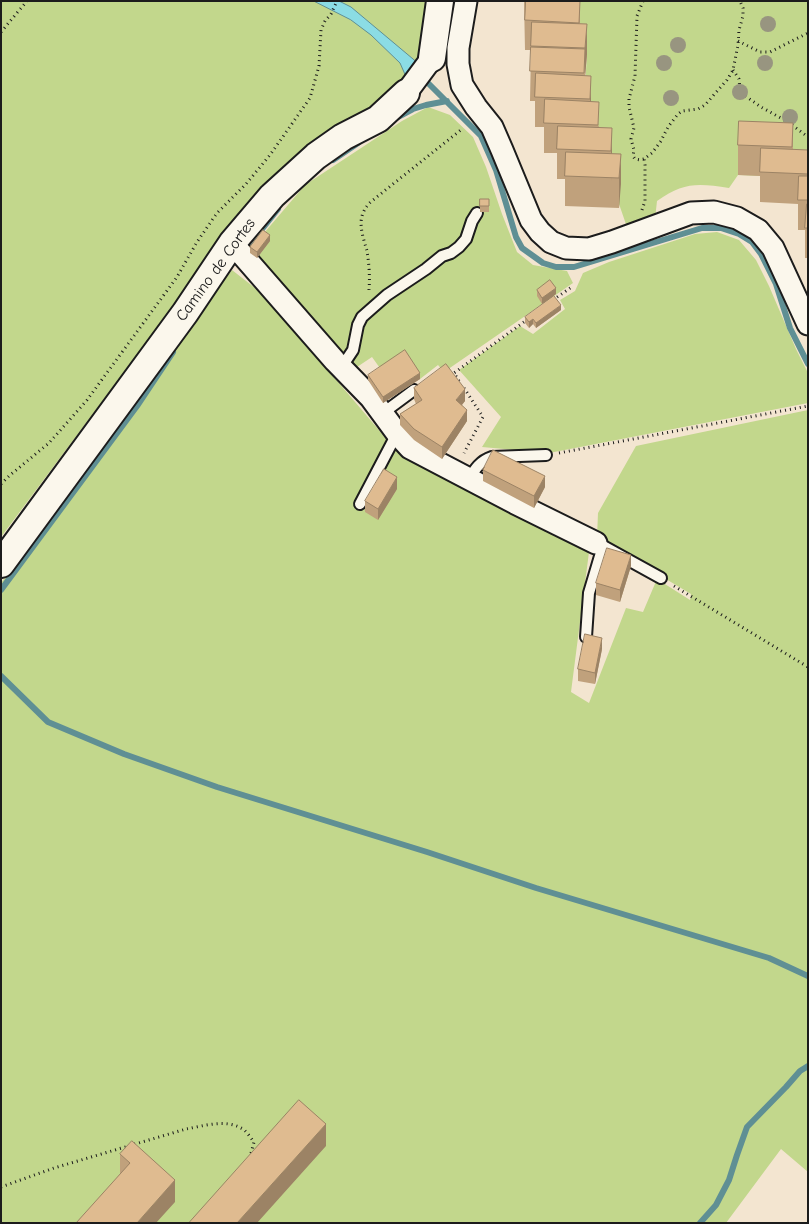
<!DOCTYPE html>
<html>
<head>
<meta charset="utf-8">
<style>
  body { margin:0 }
  #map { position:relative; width:809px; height:1224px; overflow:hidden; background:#f3e5d0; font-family:"Comic Neue",sans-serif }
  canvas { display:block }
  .frame { position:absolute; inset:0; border:2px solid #1c1c1c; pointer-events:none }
</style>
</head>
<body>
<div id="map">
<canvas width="809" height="1224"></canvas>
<div class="frame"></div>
</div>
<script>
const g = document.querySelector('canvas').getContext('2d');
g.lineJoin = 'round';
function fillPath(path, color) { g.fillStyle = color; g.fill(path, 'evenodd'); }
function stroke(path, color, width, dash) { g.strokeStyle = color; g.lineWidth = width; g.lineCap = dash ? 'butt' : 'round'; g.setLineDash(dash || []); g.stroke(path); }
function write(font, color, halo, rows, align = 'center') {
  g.font = font + ' "Comic Neue",sans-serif'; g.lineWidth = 5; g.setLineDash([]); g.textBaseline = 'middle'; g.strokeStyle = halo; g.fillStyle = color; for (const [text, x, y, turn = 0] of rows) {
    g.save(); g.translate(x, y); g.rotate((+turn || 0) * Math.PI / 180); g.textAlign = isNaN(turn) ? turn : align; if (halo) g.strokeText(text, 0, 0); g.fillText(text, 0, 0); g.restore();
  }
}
const green = new Path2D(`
  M1 1H436L419 64 407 79 247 207 1 537Z
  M580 1H808V179L792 177 738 175 729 188C698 183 683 182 657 201L655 219 628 230 584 103 587 54 579 52Z
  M428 107 450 115 473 137 486 167 502 214 517 252 533 265 567 271 573 283 444 372 438 365 420 379 382 371 372 357 354 369 247 253 305 185 402 121Z
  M717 232 739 240 756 260 769 286 796 349 808 373V403L549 453 482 447 501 417 459 370 520 326 533 334 565 309 560 300 575 291 583 273 609 262 695 234Z
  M232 270 264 295 401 456 589 552 571 692 589 703 626 608 643 612 657 579 690 600 691 594 597 538 598 513 636 446 808 410V1172L781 1149 726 1223H1V583L146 385 168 353Z`);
const water = new Path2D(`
  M314 1H339L351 7 419 64 407 79 400 63 371 35 351 20Z`);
const stream = new Path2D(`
  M422 77 481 136 496 170 516 237 522 248 543 263 556 267H574L702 228H721L739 234 752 242 761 254 776 284 790 328 808 364
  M396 118 413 109 426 105 447 101
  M333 160 358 143
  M247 248 278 209
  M1 590 137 406 173 352
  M1 676 48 722 124 754 217 787 427 852 536 888 769 958 808 976
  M700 1223 716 1205 729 1180 737 1155 747 1127 786 1087 800 1071 808 1066`);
const path = new Path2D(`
  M643 1 637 16 635 76 629 99V107L634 128 631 139 634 150 633 156 635 159 640 160 644 159 652 153 661 141 668 127 678 114 682 111 698 109 705 105 727 80 733 70 738 45 739 30 743 16V8L740 1
  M1 32 27 1
  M738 41 760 52H770L808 33
  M733 70 739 79 740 90 744 95 761 107 788 122 808 137
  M642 210 645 201V165L644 159
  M369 290C370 277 369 263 367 251 364 240 359 227 362 216 364 209 368 204 373 200L462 129
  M553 300 573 286
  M459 381 454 373 528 319
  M464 388 483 417 464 453
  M559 453 808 406
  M1 484 9 476 49 443 87 400 177 277 197 242 217 213 246 184 270 155 296 118 310 98 319 66 321 30 325 21 331 14 337 1
  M674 586 808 667
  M1 1187 54 1168 186 1129C203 1126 225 1119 241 1128 246 1130 250 1137 254 1142L250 1157`);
const service = new Path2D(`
  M341 368 353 350 358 325 362 317 387 295 426 269 442 256 451 253 459 247 466 239 472 221 477 213
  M383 413 414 390
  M469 479C475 469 480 461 492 457L546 455
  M360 504 393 441 399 436
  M586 637 589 593 603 546 661 578`);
const minor = new Path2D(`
  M466 1 458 48V64L462 85 476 107 492 127 502 150 531 220 540 232 551 242 566 248 589 249 612 242 691 213 714 212 737 218 758 230 773 248 808 324
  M406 93 432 58
  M232 243 335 361 371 398 399 436 410 448 515 503 596 543`);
const tertiary = new Path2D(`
  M432 58 440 1
  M1 564 185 313 232 243 272 196 316 156 343 137 378 119 406 93`);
const trees = [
  [768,24],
  [678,45],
  [664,63],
  [765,63],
  [740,92],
  [671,98],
  [790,117]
];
const wall = new Path2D(`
  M524 1H580V24L587 54 585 75 591 101 599 127 612 154H621L619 208 565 206V179H557V153H544V127H535V101H530L531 50H525Z
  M793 123V150H808V258H805V230H798V204L760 202V176L738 175V145Z
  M480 199H489V212H480Z
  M270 241 257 258 250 253V247Z
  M537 290 556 294 542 304 537 296Z
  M561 310 536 328 533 324 529 328 525 323V317Z
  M368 375 420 379 383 403 368 380Z
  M414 388 465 401 462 405 467 421 442 459 414 440 400 425V414L416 404 414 399Z
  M483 470 545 487 534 508 483 481Z
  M397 489 378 520 365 512V501Z
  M631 566 620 602 596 595V583Z
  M602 649 595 684 578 681V669Z
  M120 1154 175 1202 120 1174Z`);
const shadedWall = new Path2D(`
  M587 24V54L585 78V48Z
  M591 76V105L590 125V99Z
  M612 128V158L611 181V151Z
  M621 154V184L619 208V178Z
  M270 235V241L257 258V252Z
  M556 288V294L542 304V298Z
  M561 305V310L536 328V323Z
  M533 319V324L529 328V322Z
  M420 373V379L383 403V397Z
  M465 389V401L456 412V400Z
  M467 410V421L442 459V447Z
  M545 476V487L534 508V496Z
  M397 477V489L378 520V509Z
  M631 555V566L620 602V590Z
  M602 638V649L595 684V673Z
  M326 1124V1146L257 1223H237Z
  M175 1180V1202L156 1223H137Z`);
const building = new Path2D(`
  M526 1H580L579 23 525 20Z
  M532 22 587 24 585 48 531 46Z
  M531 47 585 49 584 73 530 71Z
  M536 73 591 76 590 99 535 97Z
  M545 99 599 102 598 125 544 123Z
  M739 121 793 123 792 147 738 145Z
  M558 126 612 128 611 151 557 149Z
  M761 148 808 150V174L760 172Z
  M566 152 621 154 619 178 565 176Z
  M799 176H808V200H798Z
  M480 199H489V206H480Z
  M807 204H808V228H805Z
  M263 230 270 235 257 252 250 247Z
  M550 280 556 288 542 298 537 290Z
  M554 296 561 305 536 323 533 319 529 322 525 317Z
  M405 350 420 373 383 397 368 375Z
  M446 364 465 389 456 400 467 410 442 447 414 429 400 414 422 400 414 388Z
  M493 450 545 476 534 496 483 470Z
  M384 469 397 477 378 509 365 501Z
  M607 548 631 555 620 590 596 583Z
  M585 634 602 638 595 673 578 669Z
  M299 1100 326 1124 237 1223H189Z
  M132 1141 175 1180 137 1223H76L130 1163 120 1154Z`);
const streetNames = [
  ["Camino de Cortes",216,270,-54]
];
fillPath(green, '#c2d78c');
fillPath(water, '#8bdce4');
stroke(water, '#5f8f94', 1);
stroke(stream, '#5f8f94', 6);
stroke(service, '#1c1c1c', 14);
stroke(minor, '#1c1c1c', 25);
stroke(tertiary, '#1c1c1c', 30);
stroke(path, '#1c1c1c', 3, [1, 4]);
stroke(service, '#fbf7ec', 10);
stroke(minor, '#fbf7ec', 21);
stroke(tertiary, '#fbf7ec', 26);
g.fillStyle = '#989580';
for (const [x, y] of trees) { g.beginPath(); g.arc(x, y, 8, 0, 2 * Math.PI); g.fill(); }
fillPath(wall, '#c0a17c');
fillPath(shadedWall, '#9c8365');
fillPath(building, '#dfbb90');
stroke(building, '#9c8365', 1);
write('16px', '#1c1c1c', '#fbf7ec', streetNames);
</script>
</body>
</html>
